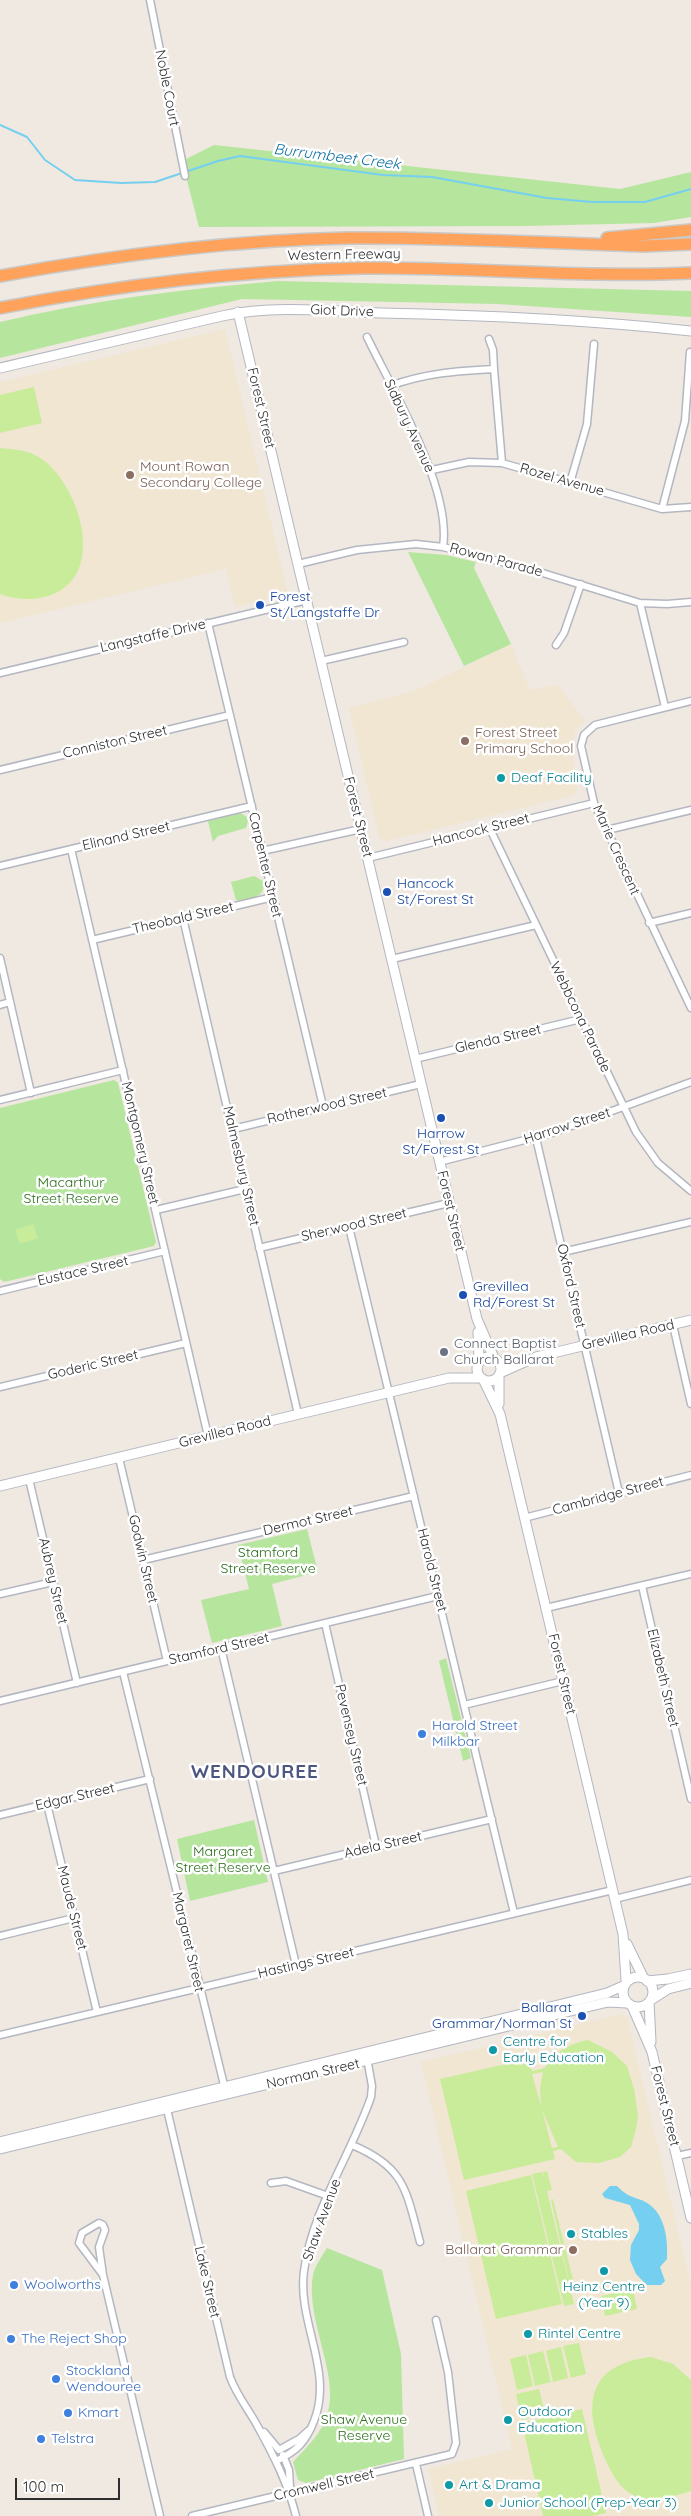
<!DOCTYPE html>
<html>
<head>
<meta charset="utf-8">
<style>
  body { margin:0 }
  #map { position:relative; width:691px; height:2516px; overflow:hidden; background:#efe9e1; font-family:Quicksand,sans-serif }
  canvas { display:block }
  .scale { position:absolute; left:15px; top:2478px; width:105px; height:22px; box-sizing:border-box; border:2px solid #2e2e2e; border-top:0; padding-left:6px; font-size:15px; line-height:18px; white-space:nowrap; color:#2e2e2e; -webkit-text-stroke:4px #fff; paint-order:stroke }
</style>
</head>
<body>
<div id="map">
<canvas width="691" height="2516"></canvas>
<div class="scale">100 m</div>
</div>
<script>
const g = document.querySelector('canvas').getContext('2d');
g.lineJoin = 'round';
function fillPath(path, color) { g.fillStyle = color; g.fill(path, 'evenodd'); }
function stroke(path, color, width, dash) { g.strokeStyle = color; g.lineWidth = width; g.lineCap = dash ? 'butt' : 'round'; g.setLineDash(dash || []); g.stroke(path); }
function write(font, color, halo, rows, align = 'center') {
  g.font = font + ' Quicksand,sans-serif'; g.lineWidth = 5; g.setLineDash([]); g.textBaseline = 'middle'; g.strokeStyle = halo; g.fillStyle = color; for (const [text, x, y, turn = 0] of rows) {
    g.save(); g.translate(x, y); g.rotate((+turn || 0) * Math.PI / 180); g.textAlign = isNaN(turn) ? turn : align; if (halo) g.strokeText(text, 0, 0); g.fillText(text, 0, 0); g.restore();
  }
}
const education = new Path2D(`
  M225 329 288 594 235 607 226 569 0 623V382Z
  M511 644 530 690 558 685 585 721 575 731 572 744 577 790 574 795 387 841 379 837 349 708 417 690Z
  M621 2014 627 2017 691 2285V2516H439L428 2469 512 2449 421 2062Z`);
const green = new Path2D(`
  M214 145 620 189 691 172V217L654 223 524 226 199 227 182 161Z
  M278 281 691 291V317L498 304 242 299 0 358V322C92 300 184 289 278 281Z
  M408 552 446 555 476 562 474 568 511 644 464 666Z
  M240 813 247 817 248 821 246 828 218 836 213 842 208 821Z
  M254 876 263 881C268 897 247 901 236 900L231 882Z
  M114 1080 118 1083 156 1242 154 1246 4 1282 0 1279V1108Z
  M307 1529 318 1572 272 1584 282 1626 212 1643 201 1600 249 1589 238 1545Z
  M446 1658 471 1758 463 1761 439 1661Z
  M254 1820 268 1882 190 1901 177 1839Z
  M327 2248 382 2270 401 2354 404 2459 306 2483 298 2480 293 2462C307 2447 323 2432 328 2412 339 2374 305 2318 313 2275 315 2266 322 2256 327 2248Z`);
const pitch = new Path2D(`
  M34 387 42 423 0 433V395Z
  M0 448C13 449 26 450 37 456 69 474 93 533 79 568 67 599 28 605 0 594Z
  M33 1224 38 1238 20 1244 15 1230Z
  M588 2040 612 2052 627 2066 634 2089 638 2116 636 2129 631 2147 620 2157 599 2163 576 2162 561 2149 553 2151 555 2159 464 2180 440 2079 528 2059 532 2071 545 2068C554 2051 570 2044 588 2040ZM543 2072 540 2088 541 2106 532 2074ZM542 2110 558 2147 552 2148Z
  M547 2171 552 2190 547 2191 574 2304 564 2306 532 2174 542 2172 544 2179 543 2172Z
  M531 2175 562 2304 496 2319 466 2191Z
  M553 2199 573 2280 569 2281 551 2200Z
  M633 2289 637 2309 605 2316 601 2296Z
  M579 2343 586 2374 571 2378 563 2346Z
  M561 2347 568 2378 553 2382 546 2351Z
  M543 2351 551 2382 535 2386 528 2355Z
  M526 2355 533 2386 517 2390 510 2359Z
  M651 2357 673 2364 691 2380V2491C674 2496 648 2505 631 2494 617 2486 609 2468 603 2454 582 2403 589 2364 651 2357Z
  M539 2389 545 2414 522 2420 516 2394Z
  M582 2409 606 2513 592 2516H543L522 2423Z`);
const water = new Path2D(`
  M610 2186H617C631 2201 639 2196 650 2205 666 2217 668 2242 667 2259L660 2267 665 2281 661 2285H647L636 2274 630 2260 631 2245 639 2230V2224L630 2205 605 2198 602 2194Z`);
const stream = new Path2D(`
  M0 125 27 137 45 160 75 180 121 183 155 182 218 161 240 156 383 175 432 177 547 198 592 202H645L691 189`);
const street = new Path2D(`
  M150 0 185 176
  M367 337C393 391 452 488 443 547
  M489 339 493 350 494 369
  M390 386C425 373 457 371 494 369L502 463
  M432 470 469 462 502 463 662 509 691 507
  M570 483 587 424 594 344
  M662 509 685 421 690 352
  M298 564 357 550 416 544 443 547 533 570 640 603 667 604 691 602
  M640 603 665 707
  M208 623 323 1106
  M556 645 564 633 581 584
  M321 661 404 642
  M0 673 307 600
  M691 701 595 725 584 735 581 746 594 803 691 1008
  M0 770 230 715
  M490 829 636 1132 658 1163 691 1191
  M607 830 691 810
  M71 849 208 1436
  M262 851 361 829
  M368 858 594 803
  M0 866 252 806
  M183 918 298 1414
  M649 923 691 913
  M92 940 273 897
  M0 958 31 1093
  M392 959 536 925
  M0 1005 10 1002
  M415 1059 581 1019
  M0 1100 123 1070
  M233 1129 421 1084
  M536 1138 619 1493
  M439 1162 552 1133 691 1082
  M156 1210 245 1189
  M349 1227 514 1913
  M259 1248 449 1203
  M563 1252 691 1222
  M0 1291 165 1251
  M673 1325 691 1404
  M0 1387 186 1343
  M119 1458 167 1661
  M29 1479 77 1683
  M524 1518 691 1475
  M143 1560 414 1496
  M642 1586 691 1799
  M0 1594 53 1582
  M546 1608 691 1574
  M325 1623 376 1846
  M221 1648 296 1965
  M123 1672 225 2089
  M0 1701 438 1596
  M464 1705 563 1681
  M47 1804 97 2012
  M0 1815 150 1779
  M274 1871 492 1819
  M615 1899 691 1880
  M0 1936 74 1918
  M0 2035 613 1890
  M166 2105 230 2377C237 2396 249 2410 258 2427 274 2456 288 2484 296 2516
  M352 2145C405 2167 406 2190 420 2242
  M677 2156 691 2153
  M271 2183 286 2181 328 2196
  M103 2275 79 2243 82 2233 99 2223 103 2225 105 2230 99 2247 103 2275 160 2516
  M264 2432 279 2450 299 2439 309 2430
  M283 2455 289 2470 290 2487
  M276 2461C297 2451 306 2442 314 2421 334 2371 297 2322 304 2271 312 2210 351 2155 371 2097L372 2086 367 2058
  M416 2464 428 2516
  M192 2516 452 2454 456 2443 448 2372 436 2320`);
const secondary = new Path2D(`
  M238 312 477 1319 494 1358
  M0 368 222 316C274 305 328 311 381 313 484 315 588 320 691 331
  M478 1332 479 1361
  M477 1369a12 12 0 1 1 24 0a12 12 0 1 1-24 0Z
  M500 1373 536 1357 691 1320
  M483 1379 500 1414 623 1934 626 1980
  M499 1404V1375
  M0 1486 449 1378H481
  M627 1944 643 1977
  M623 1992a15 15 0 1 1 30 0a15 15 0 1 1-30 0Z
  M647 1981 668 1979 691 1974
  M651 2000 668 1989 691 1983
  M649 2002 651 2042
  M632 2006 652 2052 691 2218
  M0 2142 607 1993 623 1986
  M0 2149 608 2002 627 2003`);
const highway = new Path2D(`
  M607 238 691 230
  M0 276C115 255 232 240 349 238 447 237 546 243 644 246L691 244
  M0 308C124 284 237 271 363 268 473 267 582 278 691 273`);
const markers = [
  [130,475,5,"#8d6e63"],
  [260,605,5,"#1a4fb4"],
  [465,741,5,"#8d6e63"],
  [501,778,5,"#0f9aa8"],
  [387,892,5,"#1a4fb4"],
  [441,1118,5,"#1a4fb4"],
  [463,1295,5,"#1a4fb4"],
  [444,1352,5,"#6b7280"],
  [422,1734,5,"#3f7fe0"],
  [582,2016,5,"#1a4fb4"],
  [493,2050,5,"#0f9aa8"],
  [571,2234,5,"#0f9aa8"],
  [573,2250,5,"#8d6e63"],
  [604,2271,5,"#0f9aa8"],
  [14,2285,5,"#3f7fe0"],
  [528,2334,5,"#0f9aa8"],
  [11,2339,5,"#3f7fe0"],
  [56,2379,5,"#3f7fe0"],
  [68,2413,5,"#3f7fe0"],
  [508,2420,5,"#0f9aa8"],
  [41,2439,5,"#3f7fe0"],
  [449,2485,5,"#0f9aa8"],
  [489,2503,5,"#0f9aa8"]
];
const streetNames = [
  ["Noble Court",167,88,79],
  ["Western Freeway",344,255,-1],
  ["Giot Drive",342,311,2],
  ["Forest Street",261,408,77],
  ["Sidbury Avenue",409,426,65],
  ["Rozel Avenue",562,480,16],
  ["Rowan Parade",496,560,15],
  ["Langstaffe Drive",153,636,-13],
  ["Conniston Street",115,742,-13],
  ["Forest Street",358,817,76],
  ["Hancock Street",481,830,-14],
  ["Elinand Street",126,836,-13],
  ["Marie Crescent",616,850,66],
  ["Carpenter Street",265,865,77],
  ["Theobald Street",183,918,-13],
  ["Webbcona Parade",580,1017,64],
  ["Glenda Street",498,1039,-13],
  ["Rotherwood Street",327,1106,-13],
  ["Harrow Street",567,1126,-18],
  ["Montgomery Street",140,1143,77],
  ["Malmesbury Street",241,1166,77],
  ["Forest Street",451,1211,77],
  ["Sherwood Street",354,1225,-13],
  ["Eustace Street",83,1271,-13],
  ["Oxford Street",571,1286,77],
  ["Grevillea Road",628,1335,-13],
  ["Goderic Street",93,1365,-13],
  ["Grevillea Road",225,1432,-14],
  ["Cambridge Street",608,1496,-15],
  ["Dermot Street",308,1521,-13],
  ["Godwin Street",143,1559,77],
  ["Harold Street",432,1570,76],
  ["Aubrey Street",53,1581,77],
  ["Stamford Street",219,1649,-13],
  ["Forest Street",562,1674,77],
  ["Elizabeth Street",663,1678,77],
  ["Pevensey Street",351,1735,77],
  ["Edgar Street",75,1797,-13],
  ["Adela Street",383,1845,-13],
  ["Maude Street",72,1908,76],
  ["Margaret Street",188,1942,77],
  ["Hastings Street",306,1963,-13],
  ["Norman Street",313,2074,-13],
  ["Forest Street",665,2106,76],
  ["Shaw Avenue",322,2220,-70],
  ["Lake Street",207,2282,77],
  ["Cromwell Street",324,2485,-13]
];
const educationNames = [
  ["Mount Rowan",140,467],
  ["Secondary College",140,483],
  ["Forest Street",475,733],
  ["Primary School",475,749],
  ["Ballarat Grammar",563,2250,"right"]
];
const transitNames = [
  ["Forest",270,597],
  ["St/Langstaffe Dr",270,613],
  ["Hancock",397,884],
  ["St/Forest St",397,900],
  ["Harrow",441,1134,"center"],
  ["St/Forest St",441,1150,"center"],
  ["Grevillea",473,1287],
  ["Rd/Forest St",473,1303],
  ["Ballarat",572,2008,"right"],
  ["Grammar/Norman St",572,2024,"right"]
];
const cultureNames = [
  ["Deaf Facility",511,778],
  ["Centre for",503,2042],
  ["Early Education",503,2058],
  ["Stables",581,2234],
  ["Heinz Centre",604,2287,"center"],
  ["(Year 9)",604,2303,"center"],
  ["Rintel Centre",538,2334],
  ["Outdoor",518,2412],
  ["Education",518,2428],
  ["Art & Drama",459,2485],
  ["Junior School (Prep-Year 3)",499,2503]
];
const parkNames = [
  ["Macarthur",71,1183],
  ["Street Reserve",71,1199],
  ["Stamford",268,1553],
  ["Street Reserve",268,1569],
  ["Margaret",223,1852],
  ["Street Reserve",223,1868],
  ["Shaw Avenue",364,2420],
  ["Reserve",364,2436]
];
const worshipNames = [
  ["Connect Baptist",454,1344],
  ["Church Ballarat",454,1360]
];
const shopNames = [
  ["Harold Street",432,1726],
  ["Milkbar",432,1742],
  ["Woolworths",24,2285],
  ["The Reject Shop",21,2339],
  ["Stockland",66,2371],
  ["Wendouree",66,2387],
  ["Kmart",78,2413],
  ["Telstra",51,2439]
];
const waterNames = [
  ["Burrumbeet Creek",337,157,7]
];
const districtNames = [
  ["WENDOUREE",255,1772]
];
fillPath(education, '#f0e6d1');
fillPath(green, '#b6e59e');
fillPath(pitch, '#c9ec9a');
fillPath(water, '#75cff0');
stroke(stream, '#75cff0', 2);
stroke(street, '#b4b7c1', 9);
stroke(secondary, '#b4b7c1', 11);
stroke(highway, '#c9c9c9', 14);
stroke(street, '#fff', 6);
stroke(secondary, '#fff', 9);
stroke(highway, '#ffa35c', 11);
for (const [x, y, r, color] of markers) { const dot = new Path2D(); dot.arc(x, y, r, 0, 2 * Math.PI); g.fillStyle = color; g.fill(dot); stroke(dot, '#fff', 2); }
write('14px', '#2e2e2e', '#fff', streetNames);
write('14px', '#785e54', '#fff', educationNames, 'left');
write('14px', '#164399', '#fff', transitNames, 'left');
write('14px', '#0d838f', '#fff', cultureNames, 'left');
write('14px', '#2c6e1b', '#fff', parkNames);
write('14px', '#5b616d', '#fff', worshipNames, 'left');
write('14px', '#366cbe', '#fff', shopNames, 'left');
write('italic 15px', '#0d6fa3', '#fff', waterNames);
g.letterSpacing = '1px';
write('bold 19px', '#4d5680', '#fff', districtNames);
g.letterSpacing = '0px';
</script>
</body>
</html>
